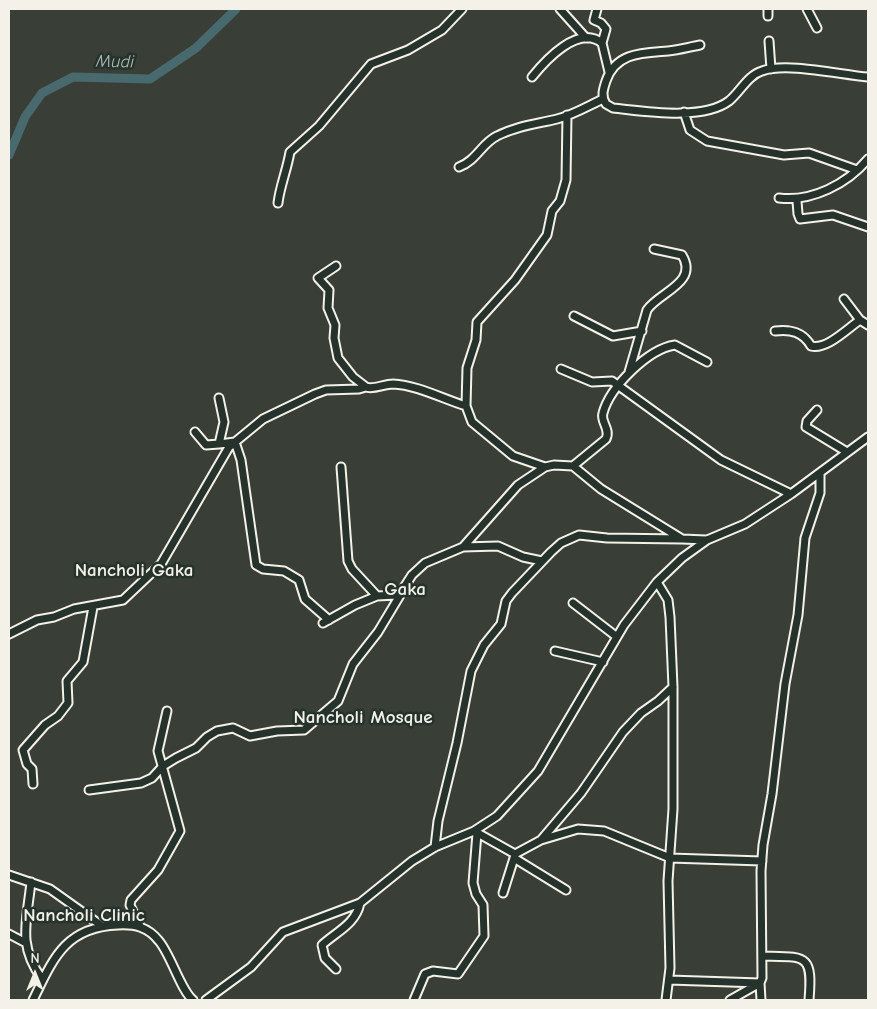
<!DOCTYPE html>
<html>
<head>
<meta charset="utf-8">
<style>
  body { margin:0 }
  #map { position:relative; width:877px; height:1009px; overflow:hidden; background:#393f37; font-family:"Comic Neue",sans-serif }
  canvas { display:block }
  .frame { position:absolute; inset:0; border:10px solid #f4f1e8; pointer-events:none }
  .north { position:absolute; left:10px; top:949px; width:50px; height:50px; -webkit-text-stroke:4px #26332d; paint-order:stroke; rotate:0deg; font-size:14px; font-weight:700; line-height:20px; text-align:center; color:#f4f1e8 }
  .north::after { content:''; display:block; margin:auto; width:18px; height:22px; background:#f4f1e8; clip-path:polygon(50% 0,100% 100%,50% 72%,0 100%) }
</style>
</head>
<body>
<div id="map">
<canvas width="877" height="1009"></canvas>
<div class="frame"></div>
<div class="north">N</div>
</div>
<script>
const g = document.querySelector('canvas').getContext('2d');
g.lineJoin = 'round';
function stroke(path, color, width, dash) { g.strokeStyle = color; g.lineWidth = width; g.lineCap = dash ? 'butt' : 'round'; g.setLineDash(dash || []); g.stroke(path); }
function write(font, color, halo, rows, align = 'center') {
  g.font = font + ' "Comic Neue",sans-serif'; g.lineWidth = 5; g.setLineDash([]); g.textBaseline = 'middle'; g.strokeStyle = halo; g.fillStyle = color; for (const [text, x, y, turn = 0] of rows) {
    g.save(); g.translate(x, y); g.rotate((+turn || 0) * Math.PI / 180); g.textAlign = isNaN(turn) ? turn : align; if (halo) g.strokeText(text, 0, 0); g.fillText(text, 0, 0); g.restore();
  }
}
const river = new Path2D(`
  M9 155 25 117 42 93 73 77 150 79 196 48 236 9`);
const minor = new Path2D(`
  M560 9 586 38
  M597 9 594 20 601 23 606 29 602 43
  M768 9V16
  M807 9 817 28
  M769 41 771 69
  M700 45C689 47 679 50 668 51 643 53 616 52 606 81 603 90 601 96 606 104L613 108C644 111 702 121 729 101 740 92 748 75 762 71 787 62 841 75 868 77
  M532 77C545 61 578 24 602 43L609 72
  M684 112 690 130 707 141 784 155 809 153 857 170
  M459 167C476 161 482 143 497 136 516 126 537 124 557 119 573 115 588 106 603 99
  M779 198C812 202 847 184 868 159
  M797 201 798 214 800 219 833 215 868 227
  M278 203C280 186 287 170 290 152L319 126 371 64 408 50 442 30 462 9
  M336 266 318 278 329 290 328 308 335 325 334 338 338 358 353 377 366 387
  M844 299 860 320 868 325
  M574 316 613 336 642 331
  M775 331C791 329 803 332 811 346 827 350 848 328 860 320
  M561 369 592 382 612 381 721 460 791 494
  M629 372 647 310C659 292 699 283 682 255L654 249
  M219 398 224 422 219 444 235 442 241 460 256 565 263 569 284 571 299 580 305 599 329 620
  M817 410 807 421 806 427 847 452
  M195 432 206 445 219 444
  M573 466 606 439C611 429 600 422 603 413 610 387 648 349 675 345L707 362
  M341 467 348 561 352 569 377 596 396 595 403 589 412 575 425 563 463 547 518 485 545 467 554 465 573 466 601 489 682 539 706 540
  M545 467 513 456 472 422 466 406 467 368 476 340 477 322 515 280 547 235 552 211 560 201 566 180 567 115
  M463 547 498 546 523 557 542 561
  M657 582 668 600 670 617 673 687V809L668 881 670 968 666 1000
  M573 603 617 637
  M323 623 355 605 377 596
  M9 634 37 620 54 617 74 609 123 600 161 564 229 447 263 419 315 394 326 390 359 389 366 387C373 390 384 384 393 384 417 385 443 399 466 406
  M555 651 603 662
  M33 784 32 769 27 764 23 750 45 725 58 716 68 703 67 681 83 662 93 607
  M89 790 141 783 152 778 163 766 176 758 196 748 207 737 217 731 233 728 250 736 277 731 304 730 338 701 353 664 378 632 402 592
  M474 831 515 854 541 840 578 829 604 831 670 858 762 861
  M541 840 581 793 623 732 641 713 658 701 673 687
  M435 847 438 821 457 743 471 671 484 645 501 624 506 601 512 593 551 552 561 543 579 535 607 538 682 539
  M514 858 566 890
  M9 875 50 889 102 926
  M31 882C27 921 17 945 42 979
  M503 893 515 855
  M140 926 130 905 131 900 158 870 180 831 158 751 167 711
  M9 934 26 943
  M762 956C806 957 813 953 809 1000
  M336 969 325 958 322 945C336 932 356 924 360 903
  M669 980 760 983 761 1000
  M33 1000C53 959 65 927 118 925 135 924 148 927 159 941 171 955 181 991 193 1000
  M206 1000 251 967 283 932 360 903 412 861 435 847 474 831 497 816 538 771 624 625 657 582 682 558 707 540 745 524 791 494 868 437
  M414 1000 425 974 433 971 458 974 484 936 483 905 476 894 473 883 477 833
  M730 1000 760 983 762 978 761 871 763 845 772 794 785 684 798 615 805 538 820 493V473`);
const waterNames = [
  ["Mudi",115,62,1]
];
const quarterNames = [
  ["Nancholi Gaka",134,571],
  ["Gaka",405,590],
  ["Nancholi Mosque",363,718],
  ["Nancholi Clinic",84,916]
];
stroke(river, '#486a6e', 9);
stroke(minor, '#f4f1e8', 11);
stroke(minor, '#26332d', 7);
write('italic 18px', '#afbbb7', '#26332d', waterNames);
write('bold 19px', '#f4f1e8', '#26332d', quarterNames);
</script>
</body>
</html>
